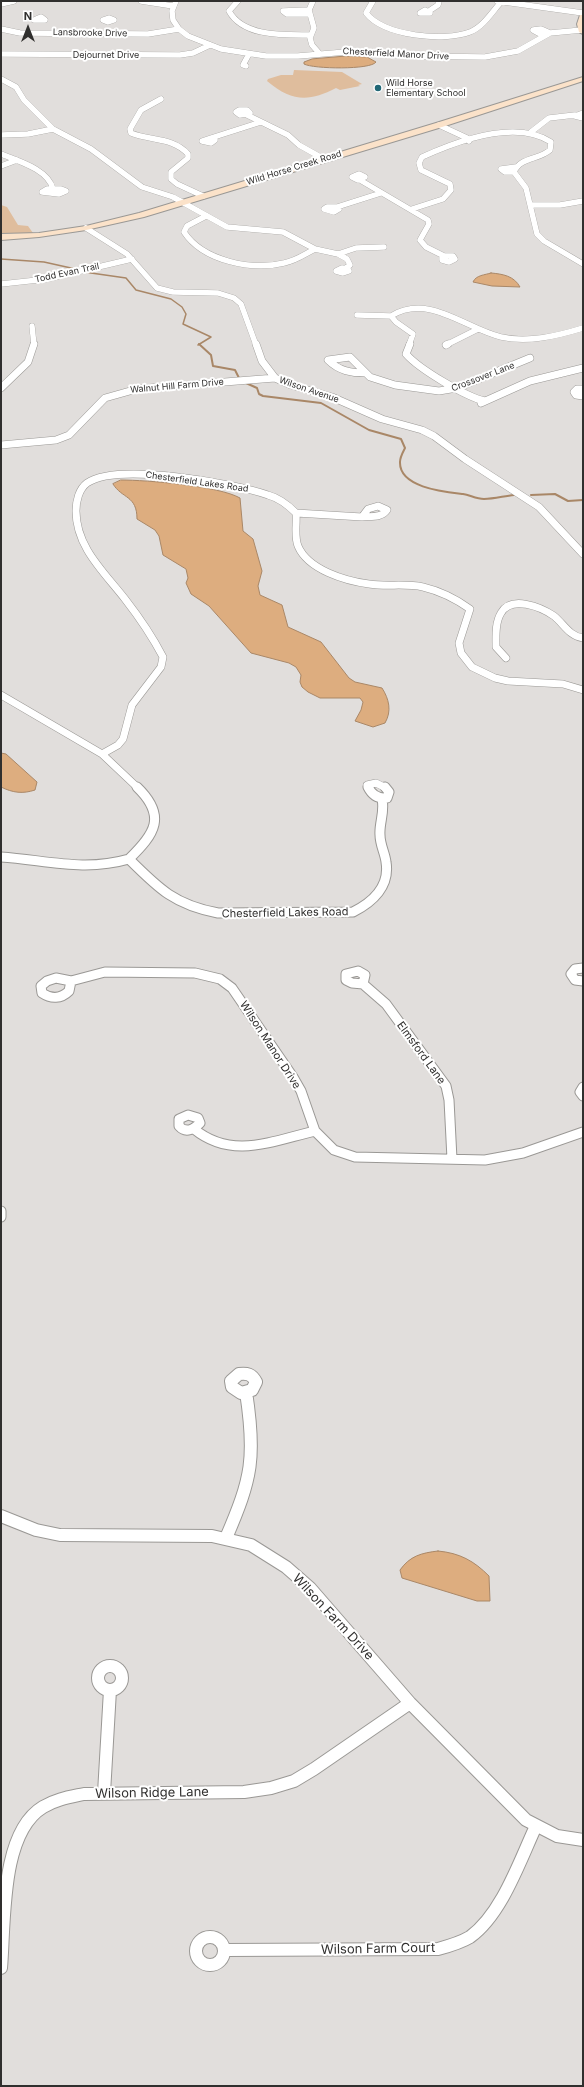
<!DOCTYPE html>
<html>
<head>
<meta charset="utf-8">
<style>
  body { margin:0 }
  #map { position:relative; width:584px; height:2087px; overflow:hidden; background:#e1dedc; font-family:Inter,sans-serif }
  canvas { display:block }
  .frame { position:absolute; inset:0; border:2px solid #302f2e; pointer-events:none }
  .north { position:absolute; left:8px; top:8px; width:40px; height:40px; -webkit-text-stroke:3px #fff; paint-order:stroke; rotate:0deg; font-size:11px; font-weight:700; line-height:16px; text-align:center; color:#302f2e }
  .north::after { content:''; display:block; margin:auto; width:14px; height:18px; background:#302f2e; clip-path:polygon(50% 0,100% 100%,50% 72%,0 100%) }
</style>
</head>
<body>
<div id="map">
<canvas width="584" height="2087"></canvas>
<div class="frame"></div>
<div class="north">N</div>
</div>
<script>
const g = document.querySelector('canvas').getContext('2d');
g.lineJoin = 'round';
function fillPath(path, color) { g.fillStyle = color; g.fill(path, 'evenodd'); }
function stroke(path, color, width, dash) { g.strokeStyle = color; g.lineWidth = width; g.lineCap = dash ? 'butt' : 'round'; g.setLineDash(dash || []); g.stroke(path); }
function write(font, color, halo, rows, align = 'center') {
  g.font = font + ' Inter,sans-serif'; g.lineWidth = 4; g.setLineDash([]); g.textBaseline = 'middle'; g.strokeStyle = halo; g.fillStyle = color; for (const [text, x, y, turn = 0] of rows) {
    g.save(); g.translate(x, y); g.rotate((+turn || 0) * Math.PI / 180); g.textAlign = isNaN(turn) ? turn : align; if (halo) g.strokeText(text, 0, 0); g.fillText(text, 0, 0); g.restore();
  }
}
const green = new Path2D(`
  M294 70 342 72 362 84 358 85 360 86 340 90 336 88C309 102 292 102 267 81L268 79 281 75H293Z
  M1 205 7 207 18 225 28 226 33 233 1 235Z`);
const water = new Path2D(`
  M347 56 367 57 376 62C371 70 313 69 304 64V62L312 59Z
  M491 273C503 274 514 276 520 287L492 286 473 282C476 275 485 275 491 273Z
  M121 480C147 480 219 486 240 498L243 531 253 539 262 571 258 586 260 595 282 605 288 627 321 642 349 678 355 682 382 688C389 699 392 711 385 723L373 727 355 721 361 710 363 702 360 698H320L308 692 302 687 300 682 301 675 296 667 289 663 251 653 209 606 191 594 186 583 188 578 186 569 163 555 159 536 155 530 137 519C137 495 122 499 113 484Z
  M1 753 6 754 37 782 35 790C23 794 13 793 1 787Z
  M438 1551C460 1553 474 1561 489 1576L490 1601H477L402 1578 400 1570C410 1556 421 1553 438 1551Z`);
const streamFar1 = new Path2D(`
  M1 259 44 262 80 270
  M84 272 126 278 136 290 171 299 182 307 186 314 183 324 211 337 198 345`);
const stream = new Path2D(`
  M199 344 211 355 213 366 235 370 240 380
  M246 383 257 388 259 394 263 396 321 403 369 430 401 439 405 448C403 452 400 457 400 462 399 488 446 492 463 494 470 495 476 499 484 499 494 499 504 496 514 495
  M531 495 555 494 568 501 583 500`);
const minorFar3 = new Path2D(`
  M141 1 173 6
  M176 1 172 11 173 20 179 29 188 36 221 49 266 56H298L358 51 404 56 485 57 518 51 550 33 582 30
  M238 1 229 11C243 37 284 35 310 35
  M313 1 309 10 314 28 310 38 312 45 319 53
  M373 1 366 13C384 36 444 42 470 32 483 27 492 12 501 2
  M497 1 583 13
  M1 4 14 1
  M309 10 283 11 287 14H309
  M425 10 430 13H420Z
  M429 11 438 5 439 1
  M41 17 45 20H34Z
  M109 18 114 20 108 22 103 20Z
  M1 29 20 33 148 34 179 29
  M544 36 533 30 541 29 550 33
  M1 54 180 55 193 53 210 45
  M246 66 243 65 249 54
  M1 79 16 87 24 100 53 129 91 149 142 187 173 197 227 227 283 232 315 249 338 254 347 259 350 265 346 268
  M161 99 141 110 130 129 131 133C150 141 173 137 188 154V158L171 172V179L177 184 203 196
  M239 110H247L250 113 240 115 236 112Z
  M583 113 575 116 583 118
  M247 115 288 135 299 145 324 159
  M439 125 467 138 469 141
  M531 132 549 118 575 115
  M1 135 28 134 53 129
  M211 138 215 140 211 143 202 141Z
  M211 138 261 122
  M1 154C18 161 48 169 53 189
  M1 166 17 160
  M514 172H505L501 169 516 167
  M359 174 365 177 358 180 352 177Z
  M360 180 428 220 429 224 420 240 426 247 444 256
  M47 189H61L66 191 59 194 42 192Z
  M531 205H560L583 201
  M327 207H337L339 209 334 212 324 209Z
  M337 207 381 193
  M412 209 443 199 451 190 450 184 421 170 419 163 422 157C457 141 516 119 551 142L550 150C539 160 520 157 514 172L526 188 537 234 544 241 583 264
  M206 216 187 226 184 232C203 261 252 271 284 263 296 261 305 254 315 249
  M86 228 127 254 157 288 173 292 218 293 234 298 241 304 256 345
  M338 254 356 248 384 247
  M446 256H453L455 259 449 262 442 260V257Z
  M342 268 348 269 349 271 343 273 336 271Z
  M1 284 47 279 132 259
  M357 315 391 316
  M32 326 34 345
  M409 345 413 334 396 322 391 316C429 293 464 328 501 337 528 343 557 336 583 328
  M446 345 478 329`);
const minorFar2 = new Path2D(`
  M256 344 262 361 275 378 291 385 332 397 382 419 422 430 434 436 465 459 539 507 583 554
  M410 344 406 354C419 369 466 397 485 401
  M446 345 448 344
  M350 357 366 373C351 373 339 371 328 360Z
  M366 373 370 377 395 385 439 391 457 388 530 358
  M1 388 28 362 34 344
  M583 389H577L574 392 576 395 583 396
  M481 403 530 381 583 368
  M1 445 56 440 69 435 105 398 137 389 275 378
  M378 506 387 510C382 518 370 516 362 517L368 509Z
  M296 513 362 517
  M506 658 496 647C496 636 495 623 501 613 511 595 541 607 554 616 564 624 569 636 583 638
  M1 695 102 754
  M138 788 102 754 118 745 123 739 132 705 161 667 163 657C152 636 139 617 125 599 104 572 76 547 76 511 76 501 79 489 87 483 117 462 234 483 268 495 279 498 288 505 296 513 297 524 294 536 298 546 308 570 346 581 369 584 387 587 405 583 423 587 440 591 456 599 470 609L459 643 461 653 472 667 495 678 508 681 563 684 583 690
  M368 788 367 785 376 783 386 788`);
const minorFar1 = new Path2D(`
  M137 787C167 816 155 834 129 859 159 889 175 905 218 913L353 912C373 902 390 886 386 862 385 853 380 845 380 835 379 823 385 812 382 799
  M368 787C372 795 378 799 387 798L389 792 385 787
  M1 857C46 860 84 872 129 859
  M583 968 575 969 571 974 575 980 583 981
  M358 971 365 975 363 984 352 983 346 980V974Z
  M56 978 71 981 69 991C61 999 51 999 42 993L41 986 47 981Z
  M71 981 105 972 195 973 220 979 232 988 293 1077 301 1091 315 1131 334 1150 355 1157 485 1160 523 1153 583 1132
  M363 984 386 1004 446 1086 449 1100 452 1159
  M583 1087 580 1092 583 1096
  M188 1115 198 1118 200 1123C194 1129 186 1134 179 1126V1119Z
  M194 1129C232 1160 272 1141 315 1131
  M1 1211V1217`);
const minor = new Path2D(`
  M239 1374C247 1373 252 1374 256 1382L252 1390 241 1393 232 1387 231 1381Z
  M1 1516 36 1530 60 1535 212 1536 251 1545 286 1567 310 1588 410 1703 526 1820 557 1836 583 1840
  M226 1538C252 1478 256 1457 246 1392
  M98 1678a12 12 0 1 1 24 0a12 12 0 1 1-24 0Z
  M104 1793 110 1690
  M196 1951a14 14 0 1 1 28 0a14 14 0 1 1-28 0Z
  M224 1950 438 1949C449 1946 460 1943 470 1937 502 1914 520 1860 536 1826
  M1 1968C5 1922 0 1833 43 1807 56 1799 70 1797 84 1794L244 1792 271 1788 294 1781 314 1769 410 1703`);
const secondary = new Path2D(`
  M580 15H583V34L579 32 577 24Z
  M583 77V81L442 127 144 217 86 230 39 237 1 240V234L39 233 86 226 139 213 436 123Z`);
const markers = [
  [378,88,4,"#216776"]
];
const farStreetnames = [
  ["Lansbrooke Drive",90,33,1],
  ["Chesterfield Manor Drive",396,54,3],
  ["Dejournet Drive",106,55],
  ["Wild Horse Creek Road",294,168,-17],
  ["Todd Evan Trail",67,273,-12],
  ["Crossover Lane",483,377,-21],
  ["Walnut Hill Farm Drive",177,386,-5],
  ["Wilson Avenue",309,390,19],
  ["Chesterfield Lakes Road",197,482,8]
];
const farPoinames = [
  ["Wild Horse",386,83],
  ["Elementary School",386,93]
];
const streetNames = [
  ["Chesterfield Lakes Road",285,913,-1],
  ["Wilson Manor Drive",270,1045,57],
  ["Elmsford Lane",421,1053,54]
];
const nearStreetnames = [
  ["Wilson Farm Drive",333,1617,47],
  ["Wilson Ridge Lane",152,1793,-1],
  ["Wilson Farm Court",378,1949,-1]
];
fillPath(green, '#dfbd9d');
fillPath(water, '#ddad7f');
stroke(water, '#a98767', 1);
stroke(streamFar1, '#a98767', 1.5);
stroke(stream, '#a98767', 2);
stroke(minorFar3, '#9a9895', 6);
stroke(minorFar2, '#9a9895', 8);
stroke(minorFar1, '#9a9895', 11);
stroke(minor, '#9a9895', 14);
stroke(secondary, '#9a9895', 2);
stroke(minorFar3, '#fff', 5.5);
stroke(minorFar2, '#fff', 7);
stroke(minorFar1, '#fff', 9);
stroke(minor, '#fff', 12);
fillPath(secondary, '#fbe2c9');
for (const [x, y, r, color] of markers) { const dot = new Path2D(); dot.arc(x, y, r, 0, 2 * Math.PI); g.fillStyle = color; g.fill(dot); stroke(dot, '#fff', 1.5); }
write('9px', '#302f2e', '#fff', farStreetnames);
write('9px', '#302f2e', '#fff', farPoinames, 'left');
write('11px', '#302f2e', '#fff', streetNames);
write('13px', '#302f2e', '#fff', nearStreetnames);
</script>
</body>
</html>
